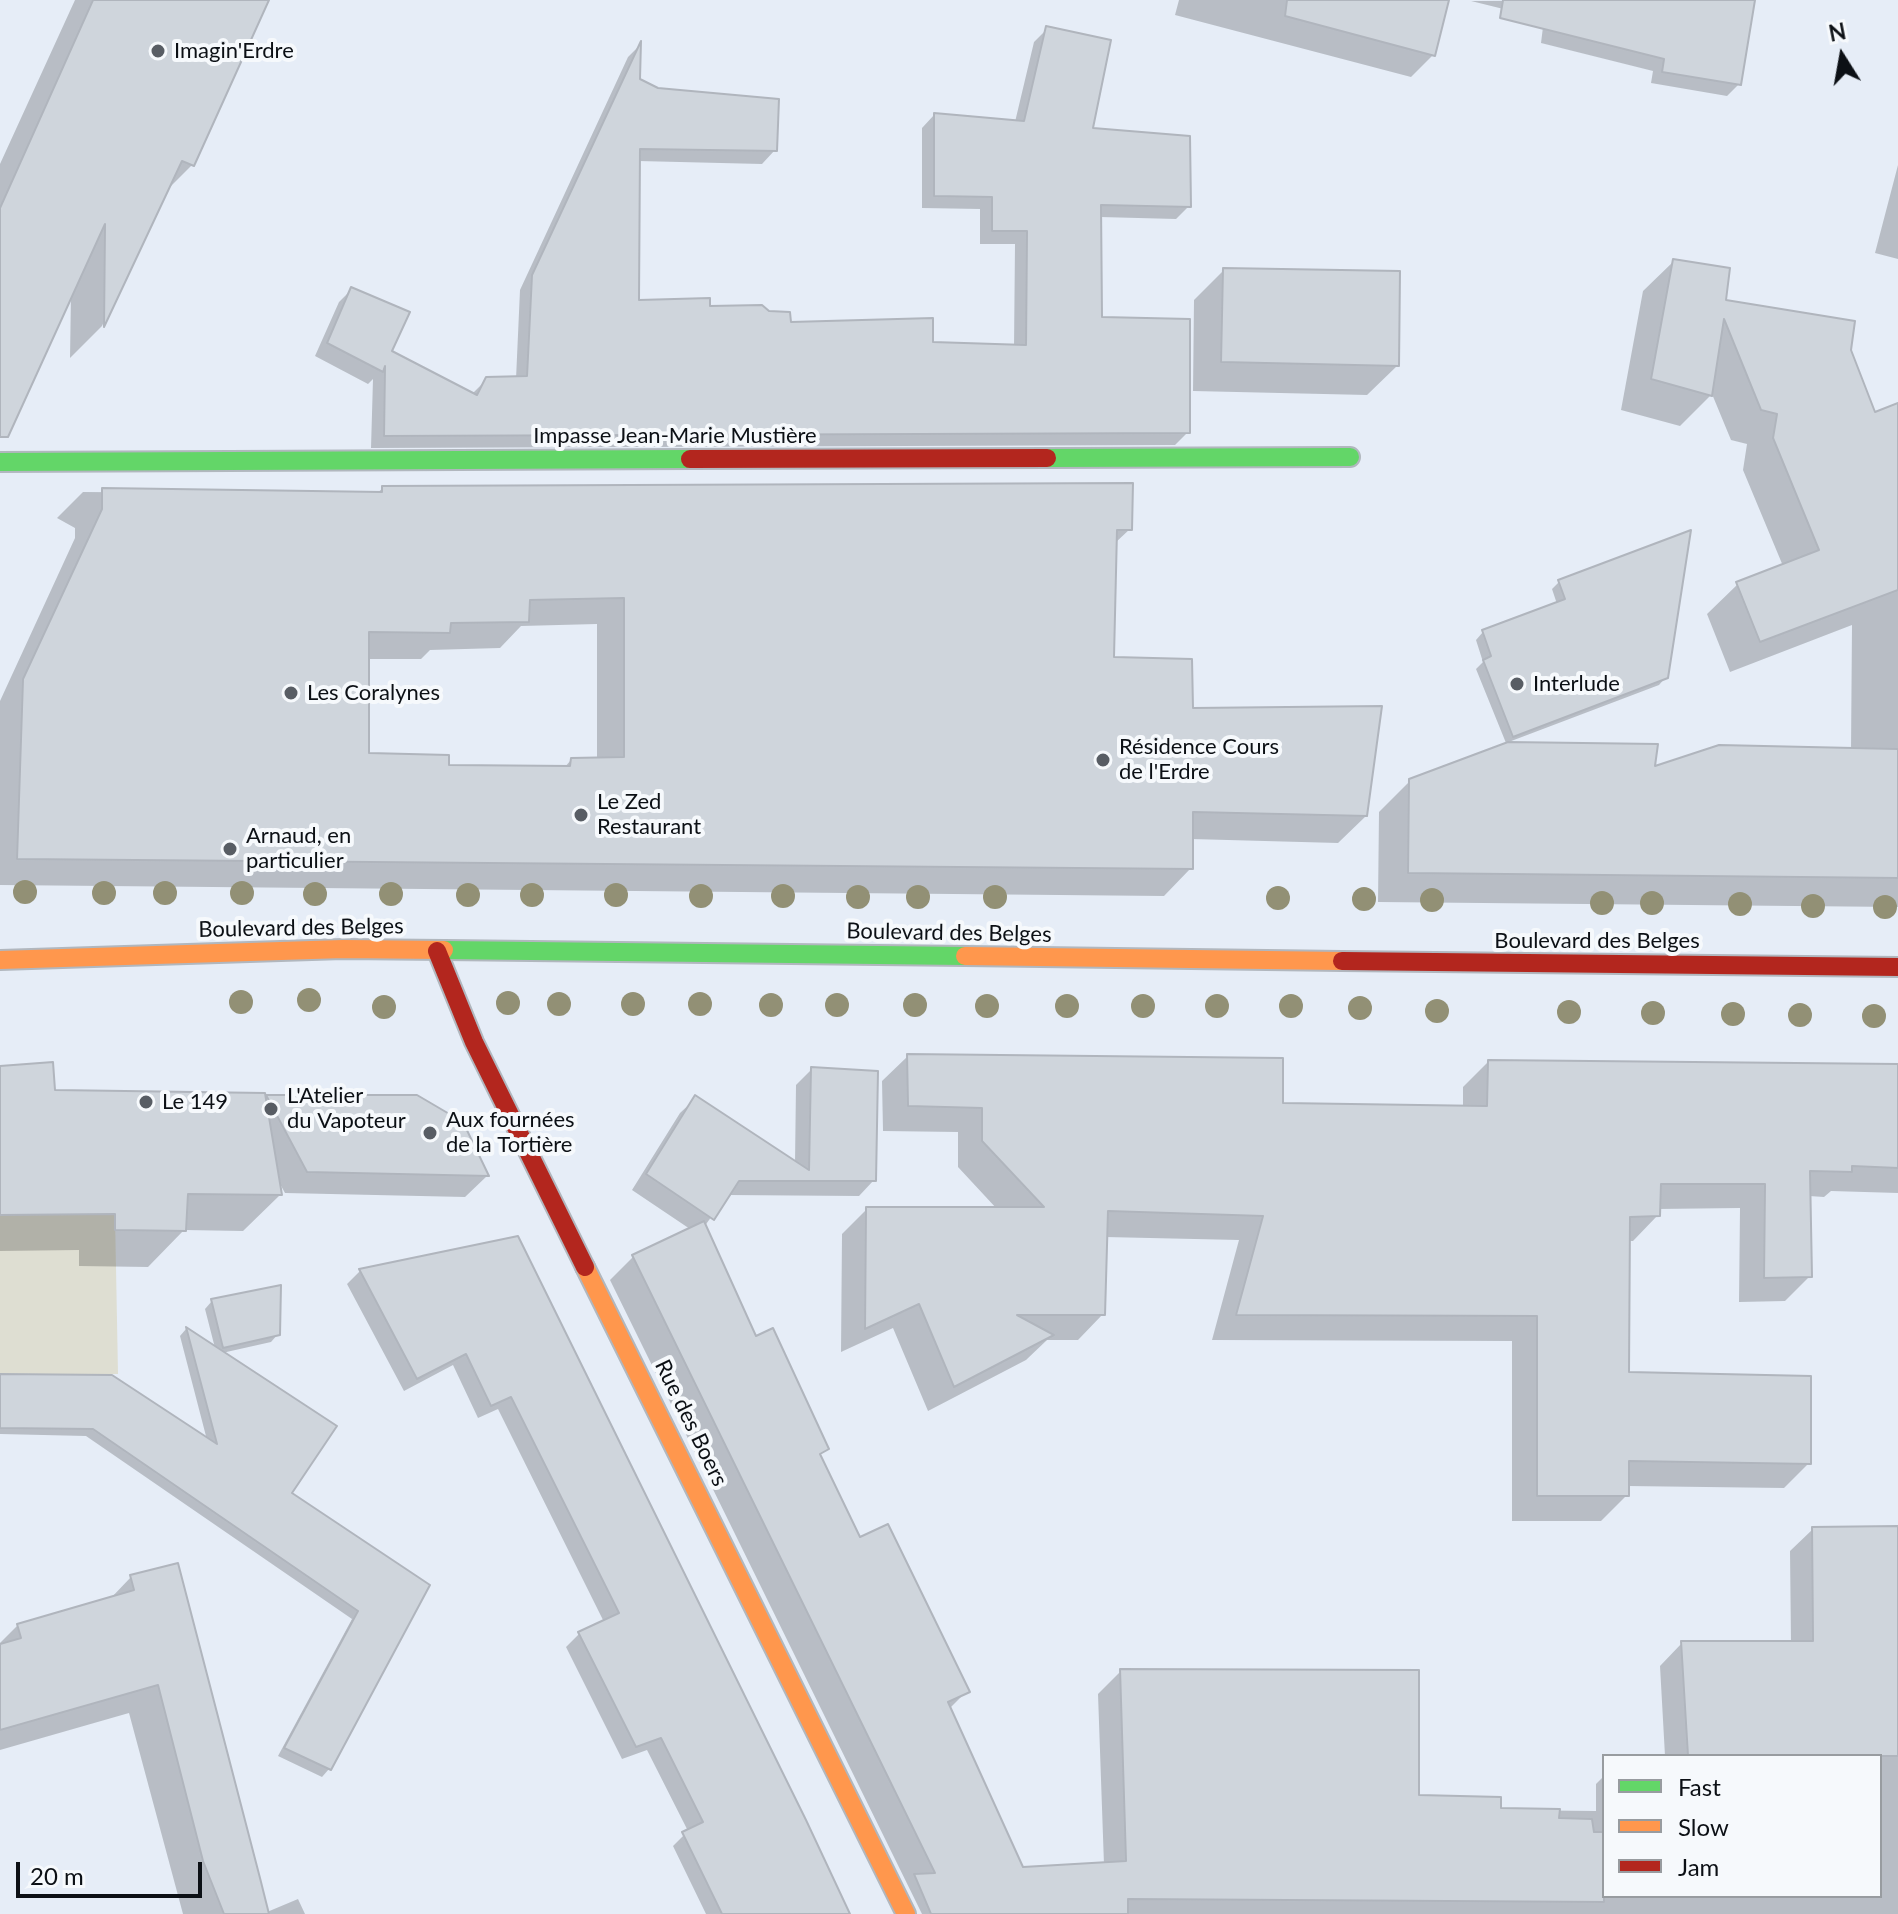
<!DOCTYPE html>
<html>
<head>
<meta charset="utf-8">
<style>
  body { margin:0 }
  #map { position:relative; width:1898px; height:1914px; overflow:hidden; background:#e6edf7; font-family:Lato,sans-serif }
  canvas { display:block }
  .legend { position:absolute; left:1602px; top:1754px; width:280px; height:144px; box-sizing:border-box; background:#f6f9fc; border:2px solid #989ca0; margin:0; padding:10px 14px; list-style:none; font-size:24px; color:#0c1015 }
  .legend li { display:flex; align-items:center; gap:16px; height:40px }
  .legend b { width:40px; border:2px solid #989ca0 }
  .north { position:absolute; left:1802px; top:16px; width:80px; height:80px; -webkit-text-stroke:6px #f6f9fc; paint-order:stroke; rotate:349deg; font-size:22px; font-weight:700; line-height:32px; text-align:center; color:#0c1015 }
  .north::after { content:''; display:block; margin:auto; width:28px; height:36px; background:#0c1015; clip-path:polygon(50% 0,100% 100%,50% 72%,0 100%) }
  .scale { position:absolute; left:16px; top:1862px; width:186px; height:36px; box-sizing:border-box; border:4px solid #0c1015; border-top:0; padding-left:10px; font-size:24px; line-height:28px; white-space:nowrap; color:#0c1015; -webkit-text-stroke:6px #f6f9fc; paint-order:stroke }
</style>
</head>
<body>
<div id="map">
<canvas width="1898" height="1914"></canvas>
<ul class="legend">
<li><b style="height:10px;background:#63d668"></b>Fast</li>
<li><b style="height:10px;background:#ff974d"></b>Slow</li>
<li><b style="height:10px;background:#b3261e"></b>Jam</li>
</ul>
<div class="north">N</div>
<div class="scale">20 m</div>
</div>
<script>
const g = document.querySelector('canvas').getContext('2d');
g.lineJoin = 'round';
function fillPath(path, color) { g.fillStyle = color; g.fill(path, 'evenodd'); }
function stroke(path, color, width, dash) { g.strokeStyle = color; g.lineWidth = width; g.lineCap = dash ? 'butt' : 'round'; g.setLineDash(dash || []); g.stroke(path); }
function write(font, color, halo, rows, align = 'center') {
  g.font = font + ' Lato,sans-serif'; g.lineWidth = 8; g.setLineDash([]); g.textBaseline = 'middle'; g.strokeStyle = halo; g.fillStyle = color; for (const [text, x, y, turn = 0] of rows) {
    g.save(); g.translate(x, y); g.rotate((+turn || 0) * Math.PI / 180); g.textAlign = isNaN(turn) ? turn : align; if (halo) g.strokeText(text, 0, 0); g.fillText(text, 0, 0); g.restore();
  }
}
const green = new Path2D(`
  M115 1214 118 1374H0V1215Z`);
const shadow = new Path2D(`
  M75 0H267L192 165 164 193 102 326 70 358 71 293 0 433V164Z
  M1179 0H1447L1433 55 1411 77 1175 15Z
  M1753 0 1739 84 1727 96 1651 83 1653 71 1541 43 1544 19 1471 1Z
  M1047 29 1090 130 1189 206 1176 219 1100 217V319L1188 432 1175 445 371 448 373 379 368 384 315 356 339 302 352 289 390 352 472 394 487 379H516L520 290 628 57 639 46 638 80 775 150 762 164 638 161 637 302 708 308 789 324 931 344 1014 347 1015 244H980V209L922 208V128L934 115 1015 122 1034 42Z
  M1898 165V259L1875 253Z
  M1674 261 1723 301 1849 350 1874 415 1898 434V907L1378 902 1379 812 1410 781 1652 769 1851 750 1852 625 1730 672 1707 614 1738 584 1783 566 1743 470 1747 444 1731 440 1712 394 1680 426 1621 410 1643 291Z
  M1224 270 1397 366 1367 395 1193 391 1194 300Z
  M383 488 1130 529 1115 543 1112 659 1366 816 1338 843 1191 839V868L1164 896 0 885V701L75 538V528L57 518 83 492 376 494ZM597 624V760H571L564 768 447 767 367 755V659H421L430 650 500 648 521 626Z
  M1559 582 1666 677 1659 685 1506 743 1476 669 1483 662 1476 640 1483 632 1557 604 1552 589Z
  M908 1056 1281 1105 1463 1108V1087L1488 1062 1898 1066V1193L1831 1191 1824 1197 1809 1196 1810 1276 1785 1301 1739 1302 1740 1208 1658 1209V1215L1633 1241H1628L1627 1374 1809 1463 1784 1488 1627 1486V1495L1601 1521H1512V1341L1212 1340 1239 1240 1105 1237 1103 1314 1078 1340H1047L1026 1360 928 1411 893 1328 841 1352 842 1234 867 1209H997L958 1167V1132L883 1131 882 1081Z
  M0 1068 54 1092 264 1100 417 1097 487 1176 465 1197 285 1193 279 1182 280 1195 243 1231 184 1230 148 1267 79 1266V1250L0 1251Z
  M812 1069 874 1180 859 1196 727 1195 704 1227 755 1338 827 1448 819 1456 859 1540 967 1691 949 1709 1022 1870 1104 1865 1098 1694 1121 1671 1417 1797 1499 1810 1596 1811V1784L1604 1776V1896H1880V1756H1665L1660 1666 1682 1643H1791L1790 1551 1813 1529 1898 1528V1914H922L610 1280 633 1257 690 1229 632 1190 680 1113 696 1098 795 1163 796 1085Z
  M517 1238 765 1914H706L673 1846 688 1831 647 1750 622 1759 566 1647 579 1634 604 1622 498 1409 478 1418 453 1365 404 1391 347 1284 360 1271Z
  M212 1301 278 1334 271 1342 222 1353 289 1494 428 1586 329 1769 322 1777 278 1756 352 1619 86 1436 0 1434V1376L207 1440 180 1336 186 1329 215 1348 205 1309Z
  M131 1577 267 1912 298 1899 305 1914H183L129 1713 0 1750V1643L18 1625 110 1599Z`);
const building = new Path2D(`
  M93 0H269L194 166 182 161 104 327 105 224 8 437H0V208Z
  M1287 0H1449L1435 56 1285 16Z
  M1503 0H1755L1741 85 1662 72 1664 59 1500 18Z
  M1046 26 1111 40 1093 128 1190 136 1191 207 1101 205 1102 317 1190 319V433L384 436 385 366 383 372 327 343 351 287 410 312 392 351 477 395 486 377 527 376 532 275 641 41 640 79 658 88 779 99 777 151 640 149 639 300 710 298V306L762 305 769 311 790 312 791 322 933 318V342L1026 345 1027 231H992V197L934 196V113L1024 121Z
  M1673 259 1730 268 1726 300 1855 321 1851 350 1875 412 1898 403V590L1760 642 1736 582 1819 550 1773 438 1777 414 1761 410 1724 319 1712 396 1651 379Z
  M1223 268 1400 271 1399 366 1221 362Z
  M1133 483 1132 530H1117L1114 657 1192 659 1193 708 1382 706 1367 816 1193 812V869L17 859 23 679 102 509V488L382 492V486ZM624 598V757L571 758 570 766 449 765V755L369 753V632L450 633 451 623 529 622 530 600Z
  M1691 530 1668 678 1513 737 1483 660 1491 656 1482 630 1565 599 1558 580Z
  M1508 742 1658 744 1655 766 1719 745 1898 749V878L1408 873 1409 779Z
  M907 1054 1283 1058V1103L1487 1106 1488 1060 1898 1064V1168L1852 1166V1172L1810 1171 1812 1277 1764 1278 1765 1184H1661L1660 1216 1630 1217 1629 1372 1811 1376V1464L1629 1461V1496H1537V1316L1236 1315 1263 1216 1108 1211 1105 1315H1017L1054 1335 954 1387 919 1304 865 1329 866 1207H1044L982 1141V1108L908 1106Z
  M53 1062 55 1090 265 1093 282 1195 188 1194 186 1231 115 1230V1214L0 1215V1066Z
  M811 1067 878 1071 876 1181H739L714 1220 646 1174 695 1095 809 1170Z
  M266 1095H417L463 1122 489 1176 307 1172Z
  M704 1221 756 1336 773 1328 829 1449 820 1454 860 1537 888 1524 970 1692 948 1702 1023 1867 1126 1861 1120 1669 1419 1670V1795L1501 1797V1808L1560 1809 1559 1818 1592 1819 1594 1832H1604V1902L1128 1899V1914H931L914 1874 935 1873 632 1255Z
  M518 1236 806 1820 850 1914H722L682 1832 703 1822 661 1738 636 1747 578 1632 619 1613 511 1397 491 1406 466 1354 417 1379 359 1269Z
  M281 1285 280 1335 223 1348 211 1299Z
  M186 1327 337 1426 292 1493 430 1585 331 1770 284 1748 358 1611 93 1429 0 1428V1374L112 1375 217 1444Z
  M1898 1526V1756H1688L1681 1641H1813L1812 1527Z
  M178 1563 260 1878 269 1914H224L203 1861 158 1685 0 1730V1644L21 1638 17 1624 134 1590 130 1575Z`);
const fast = new Path2D(`
  M1047 458 1350 457
  M0 462 690 459
  M444 950 965 956`);
const slow = new Path2D(`
  M965 956 1342 961
  M0 960 343 949 444 950
  M585 1267 906 1914`);
const jam = new Path2D(`
  M690 459 1047 458
  M437 951 474 1042 585 1267
  M1342 961 1898 967`);
const trees = [
  [25,892],
  [104,893],
  [165,893],
  [242,893],
  [315,894],
  [391,894],
  [468,895],
  [532,895],
  [616,895],
  [701,896],
  [783,896],
  [858,897],
  [918,897],
  [995,897],
  [1278,898],
  [1364,899],
  [1432,900],
  [1602,903],
  [1652,903],
  [1740,904],
  [1813,906],
  [1885,907],
  [309,1000],
  [241,1002],
  [508,1003],
  [559,1004],
  [633,1004],
  [700,1004],
  [771,1005],
  [837,1005],
  [915,1005],
  [987,1006],
  [1067,1006],
  [1143,1006],
  [1217,1006],
  [1291,1006],
  [384,1007],
  [1360,1008],
  [1437,1011],
  [1569,1012],
  [1653,1013],
  [1733,1014],
  [1800,1015],
  [1874,1016]
];
const markers = [
  [158,51,8,"#585d64"],
  [1517,684,8,"#585d64"],
  [291,693,8,"#585d64"],
  [1103,760,8,"#585d64"],
  [581,815,8,"#585d64"],
  [230,849,8,"#585d64"],
  [146,1102,8,"#585d64"],
  [271,1109,8,"#585d64"],
  [430,1133,8,"#585d64"]
];
const poiNames = [
  ["Imagin'Erdre",174,51],
  ["Interlude",1533,684],
  ["Les Coralynes",307,693],
  ["Résidence Cours",1119,747],
  ["de l'Erdre",1119,772],
  ["Le Zed",597,802],
  ["Restaurant",597,827],
  ["Arnaud, en",246,836],
  ["particulier",246,861],
  ["L'Atelier",287,1096],
  ["du Vapoteur",287,1121],
  ["Le 149",162,1102],
  ["Aux fournées",446,1120],
  ["de la Tortière",446,1145]
];
const streetNames = [
  ["Impasse Jean-Marie Mustière",675,436],
  ["Boulevard des Belges",301,928,-1],
  ["Boulevard des Belges",949,933,1],
  ["Boulevard des Belges",1597,941],
  ["Rue des Boers",691,1423,64]
];
fillPath(green, '#deded2');
fillPath(shadow, '#0003');
fillPath(building, '#cfd5dc');
stroke(building, '#b0b5bd', 2);
stroke(fast, '#b1b7be', 22);
stroke(slow, '#b1b7be', 22);
stroke(jam, '#b1b7be', 22);
stroke(fast, '#63d668', 18);
stroke(slow, '#ff974d', 18);
stroke(jam, '#b3261e', 18);
g.fillStyle = '#929075';
for (const [x, y] of trees) { g.beginPath(); g.arc(x, y, 12, 0, 2 * Math.PI); g.fill(); }
for (const [x, y, r, color] of markers) { const dot = new Path2D(); dot.arc(x, y, r, 0, 2 * Math.PI); g.fillStyle = color; g.fill(dot); stroke(dot, '#f6f9fc', 3); }
write('22px', '#0c1015', '#f6f9fc', poiNames, 'left');
write('22px', '#0c1015', '#f6f9fc', streetNames);
</script>
</body>
</html>
